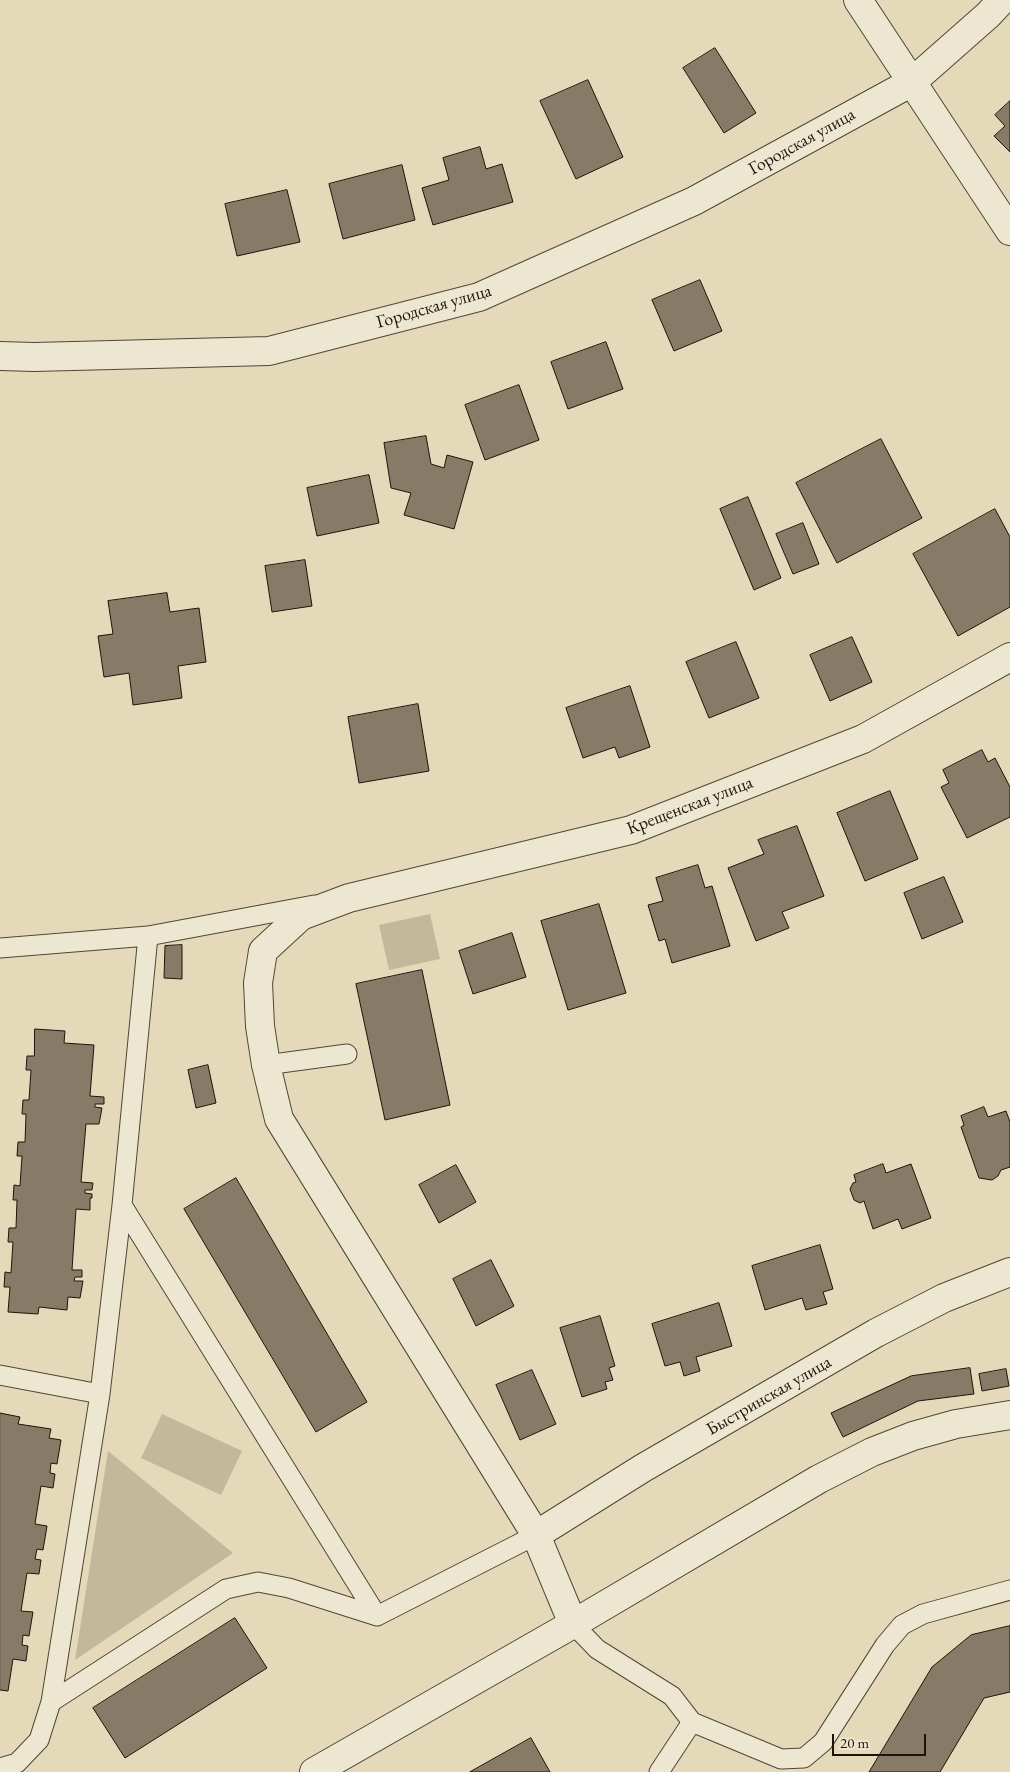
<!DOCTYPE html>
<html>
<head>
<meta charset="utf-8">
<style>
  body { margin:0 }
  #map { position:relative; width:1010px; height:1772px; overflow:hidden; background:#e4daba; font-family:"EB Garamond",serif }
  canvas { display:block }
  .scale { position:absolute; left:832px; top:1734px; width:94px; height:22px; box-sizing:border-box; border:2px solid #1e140b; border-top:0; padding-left:6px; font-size:15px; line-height:18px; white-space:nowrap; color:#1e140b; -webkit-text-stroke:4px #ede7d2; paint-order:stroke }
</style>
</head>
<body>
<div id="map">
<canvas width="1010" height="1772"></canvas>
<div class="scale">20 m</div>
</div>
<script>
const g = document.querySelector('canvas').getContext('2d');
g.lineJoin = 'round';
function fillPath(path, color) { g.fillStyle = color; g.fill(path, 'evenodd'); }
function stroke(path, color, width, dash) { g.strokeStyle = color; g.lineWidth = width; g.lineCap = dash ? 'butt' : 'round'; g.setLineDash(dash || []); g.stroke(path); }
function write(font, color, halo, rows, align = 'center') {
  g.font = font + ' "EB Garamond",serif'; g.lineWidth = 5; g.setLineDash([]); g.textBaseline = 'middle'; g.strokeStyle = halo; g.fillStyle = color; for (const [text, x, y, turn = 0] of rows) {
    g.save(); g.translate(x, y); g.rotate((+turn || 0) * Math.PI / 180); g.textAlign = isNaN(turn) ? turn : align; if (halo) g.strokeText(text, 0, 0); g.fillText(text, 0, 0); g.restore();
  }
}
const green = new Path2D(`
  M430 914 440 959 389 970 379 925Z
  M162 1414 242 1451 221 1495 141 1458Z
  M108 1451 233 1553 75 1660Z`);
const building = new Path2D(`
  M715 48 756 113 724 133 683 68Z
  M588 80 623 157 576 179 540 101Z
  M1010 101V152L994 136 1005 126 995 115Z
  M480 147 486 169 502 164 513 202 433 225 422 188 449 180 443 158Z
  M402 165 415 220 343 239 329 184Z
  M287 190 300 242 237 256 225 204Z
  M700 280 722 331 674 351 652 300Z
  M606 342 623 389 568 409 551 362Z
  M519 385 539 440 485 460 465 405Z
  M426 436 431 464 444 468 447 455 473 462 454 529 404 515 411 493 391 488 384 443Z
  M881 439 922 518 837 563 796 483Z
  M369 475 379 523 317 536 307 488Z
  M748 497 781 578 754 590 720 509Z
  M995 509 1010 537V607L958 636 913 554Z
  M803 523 819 564 793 574 776 534Z
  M305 560 312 606 272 612 265 566Z
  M167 593 170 612 199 608 206 662 178 666 182 698 133 705 129 673 104 677 98 636 113 634 108 601Z
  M852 637 872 682 830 701 810 655Z
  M736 642 759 698 709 718 686 662Z
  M630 686 650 747 619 758 615 747 583 758 566 708Z
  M418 704 429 771 359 783 348 717Z
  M982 750 988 762 995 758 1010 787V817L967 838 941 787 949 783 943 770Z
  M890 791 918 859 865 881 837 813Z
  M797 826 824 896 782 912 789 928 756 941 728 868 764 854 758 840Z
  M698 865 705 888 712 886 730 946 672 963 665 939 659 941 648 905 663 901 656 878Z
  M944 877 963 922 922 939 904 893Z
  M599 904 626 993 568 1010 541 921Z
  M512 933 526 977 473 994 459 951Z
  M182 945V979L164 978 165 946Z
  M422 970 450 1105 385 1120 356 984Z
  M35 1029 65 1031 64 1043 94 1045 90 1096 104 1097V1104H95V1107L102 1108 99 1124H86L81 1182 93 1183 92 1190H85V1193L92 1194V1198H90V1210L76 1209 72 1270H82V1277H75L74 1281H83L80 1298 68 1297 67 1310 39 1307 38 1314 8 1312 10 1287H4L5 1272 11 1273 13 1242H8L9 1228H16L17 1200H13L14 1185 20 1186 22 1156H17L18 1142H25L26 1114H22L23 1100H29L31 1070H26L27 1056H34Z
  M208 1065 216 1103 196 1108 188 1070Z
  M984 1107 988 1117 1006 1111 1010 1122V1167L1001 1170 998 1176 992 1180 979 1178 961 1127 964 1125 961 1116Z
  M883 1164 886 1173 911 1164 931 1218 902 1229 898 1219 873 1229 864 1201 860 1203 854 1200 850 1189 853 1183 856 1182 854 1175Z
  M456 1165 476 1202 439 1223 419 1185Z
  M236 1178 367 1402 316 1432 184 1209Z
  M820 1245 833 1289 823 1292 827 1304 806 1310 802 1298 765 1310 752 1266Z
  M491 1260 514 1306 476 1326 453 1279Z
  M719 1303 732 1346 696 1357 700 1371 684 1376 680 1362 665 1366 652 1324Z
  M600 1316 615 1366 609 1368 613 1380 605 1382 607 1389 582 1397 560 1328Z
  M970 1368 974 1394 918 1401 843 1437 831 1413 911 1376Z
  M1006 1369 1009 1386 982 1391 979 1374Z
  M532 1370 556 1424 520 1440 496 1385Z
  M0 1413 20 1417 18 1424 51 1429 49 1438 61 1440 57 1464 51 1463 50 1473 55 1474 53 1488 41 1486 35 1524 47 1526 43 1550 37 1549 35 1559 41 1560 39 1574 27 1573 21 1611 33 1612 29 1636 23 1635 22 1645 28 1646 26 1661 13 1659 8 1691 0 1690Z
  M235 1618 267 1668 125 1758 93 1708Z
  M1010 1626V1692L984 1698 940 1772H869L932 1667 971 1635Z
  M531 1738 550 1772H470Z`);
const service = new Path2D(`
  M0 948 148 936 314 905
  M266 1065 347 1054
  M122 1205 377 1616
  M0 1375 100 1394 51 1702 226 1589 258 1582 289 1588 377 1616 536 1535
  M100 1394 122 1205 148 936
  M573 1624 597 1649 672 1696 692 1722 781 1759 804 1758 823 1742 885 1645 902 1625 923 1614 1010 1590
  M0 1768 17 1763 39 1740 51 1702
  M659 1772 692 1722`);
const minor = new Path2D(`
  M858 0 1010 231
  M0 356 34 357 269 351 479 297 694 201 912 82 988 15 1002 0
  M536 1535 643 1468 876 1333 944 1298 1010 1272
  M573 1624 536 1535 279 1119 266 1065 260 1026 258 983 263 951 301 916 349 898 631 830 863 739 1010 657
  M314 1772 573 1624 819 1479 872 1452 913 1436 956 1424 1010 1415`);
const streetNames = [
  ["Городская улица",802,142,-29],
  ["Городская улица",434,307,-16],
  ["Крещенская улица",690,806,-21],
  ["Быстринская улица",769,1396,-30]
];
fillPath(green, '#c2b89c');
fillPath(building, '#857b66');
stroke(building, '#1e140b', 1);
stroke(service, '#504637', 21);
stroke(minor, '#504637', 30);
stroke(service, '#ede7d2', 19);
stroke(minor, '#ede7d2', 28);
write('18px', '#1e140b', '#ede7d2', streetNames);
</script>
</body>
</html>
